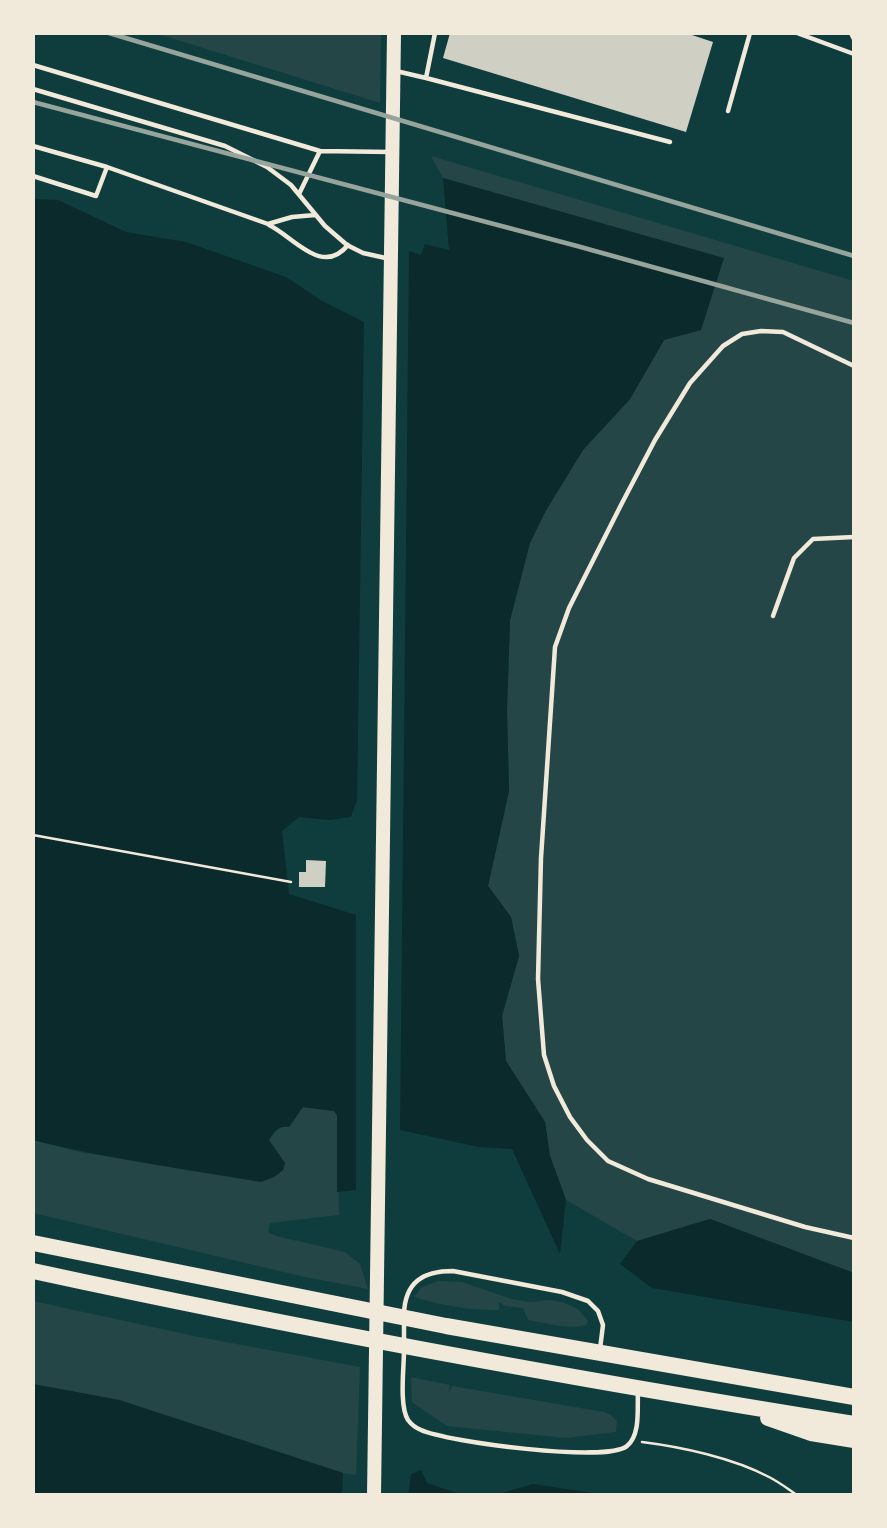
<!DOCTYPE html>
<html>
<head>
<meta charset="utf-8">
<style>
  body { margin:0 }
  #map { position:relative; width:887px; height:1528px; overflow:hidden; background:#0f3d3e; font-family:"Alegreya Sans",sans-serif }
  canvas { display:block }
  .frame { position:absolute; inset:0; border:35px solid #f1e9da; pointer-events:none }
</style>
</head>
<body>
<div id="map">
<canvas width="887" height="1528"></canvas>
<div class="frame"></div>
</div>
<script>
const g = document.querySelector('canvas').getContext('2d');
g.lineJoin = 'round';
function fillPath(path, color) { g.fillStyle = color; g.fill(path, 'evenodd'); }
function stroke(path, color, width, dash) { g.strokeStyle = color; g.lineWidth = width; g.lineCap = dash ? 'butt' : 'round'; g.setLineDash(dash || []); g.stroke(path); }
const green = new Path2D(`
  M155 33H381L380 103Z
  M431 156 854 281V1273L710 1219 637 1241 566 1200 550 1156 545 1122 506 1061 502 1016 519 956 511 917 488 886 509 791 507 710 510 620 530 543 545 512 583 450 630 399 664 340 724 259 443 178Z
  M303 1107 334 1111 337 1115 339 1215 270 1223 268 1232 276 1236 345 1252 360 1264 368 1289 305 1277 33 1213V1140L84 1153 274 1177 283 1170 285 1163 268 1140 279 1128 293 1123 294 1116Z
  M438 1281 462 1282 512 1299 530 1302 549 1300 562 1302 578 1309 588 1321 586 1325C568 1330 546 1323 528 1320L523 1308 505 1306 499 1302V1310C470 1311 442 1305 414 1297L422 1287Z
  M33 1301 194 1336 360 1367 356 1475 343 1473 119 1400 33 1384Z
  M411 1377 450 1385 448 1394 452 1386 604 1412 611 1415 617 1421 616 1432 566 1438 447 1426 412 1402Z`);
const water = new Path2D(`
  M443 178 724 258 701 330 664 340 630 399 583 450 545 512 530 543 510 620 507 710 509 791 488 886 511 917 519 956 502 1016 506 1061 545 1122 550 1156 566 1200 560 1254 512 1149 479 1147 400 1130 409 251 421 255 425 244 449 250Z
  M33 199 58 200 126 232 186 242 286 277 322 301 364 322 357 800 351 817 329 820 299 817 282 831 289 894 356 915V1190L337 1192V1115L334 1111 303 1107 289 1127C278 1125 274 1132 269 1140L285 1163 283 1170 274 1177 261 1182C185 1169 108 1159 33 1140Z
  M710 1219 854 1273V1322L652 1288 620 1264 637 1241Z
  M33 1384 119 1400 343 1473 342 1495H33Z
  M421 1470 427 1483 463 1495H408L411 1474Z
  M533 1484 600 1494 608 1495H495Z`);
const building = new Path2D(`
  M450 33H686L713 42 686 132 443 58Z
  M306 860 326 861 325 887H299V872H306Z`);
const path = new Path2D(`
  M33 835 291 882
  M642 1442C682 1447 733 1458 769 1477 779 1482 788 1489 797 1495`);
const service = new Path2D(`
  M435 33 426 78 670 142
  M797 33 854 54
  M851 33 854 39
  M33 65 320 151 391 152
  M396 71 426 78
  M33 89 225 146 267 167 291 185 325 226 347 245 363 253 390 259
  M728 111 750 33
  M33 146 107 167 268 224 292 217 315 215
  M33 176 96 196 107 167
  M299 194 320 151
  M269 225C294 237 322 277 348 245
  M854 366 783 332 761 331 742 334 723 346 690 383 655 440 621 505 569 608 555 647 541 858 538 979 544 1055 554 1086 570 1117 587 1140 608 1161 648 1179 805 1227 854 1238
  M773 616 794 558 813 539 854 537
  M404 1314C405 1282 423 1271 453 1271L562 1292 588 1301 598 1311 603 1325 600 1349
  M404 1342V1323
  M404 1351C404 1367 399 1406 408 1420 411 1424 416 1428 421 1430 447 1442 607 1463 627 1446 641 1435 637 1407 638 1390`);
const primary = new Path2D(`
  M374 1495 394 33`);
const motorway = new Path2D(`
  M33 1243 446 1326 854 1397
  M33 1271C305 1330 579 1380 854 1424
  M768 1418 811 1433 854 1440`);
const rail = new Path2D(`
  M109 33 854 256
  M33 102 577 246 854 323`);
fillPath(green, '#244646');
fillPath(water, '#0a2a2b');
fillPath(building, '#cfcfc3');
stroke(path, '#f1e9da', 2.5);
stroke(service, '#f1e9da', 4.5);
stroke(primary, '#f1e9da', 14);
stroke(motorway, '#f1e9da', 16);
stroke(rail, '#97a49c', 4.5);
</script>
</body>
</html>
